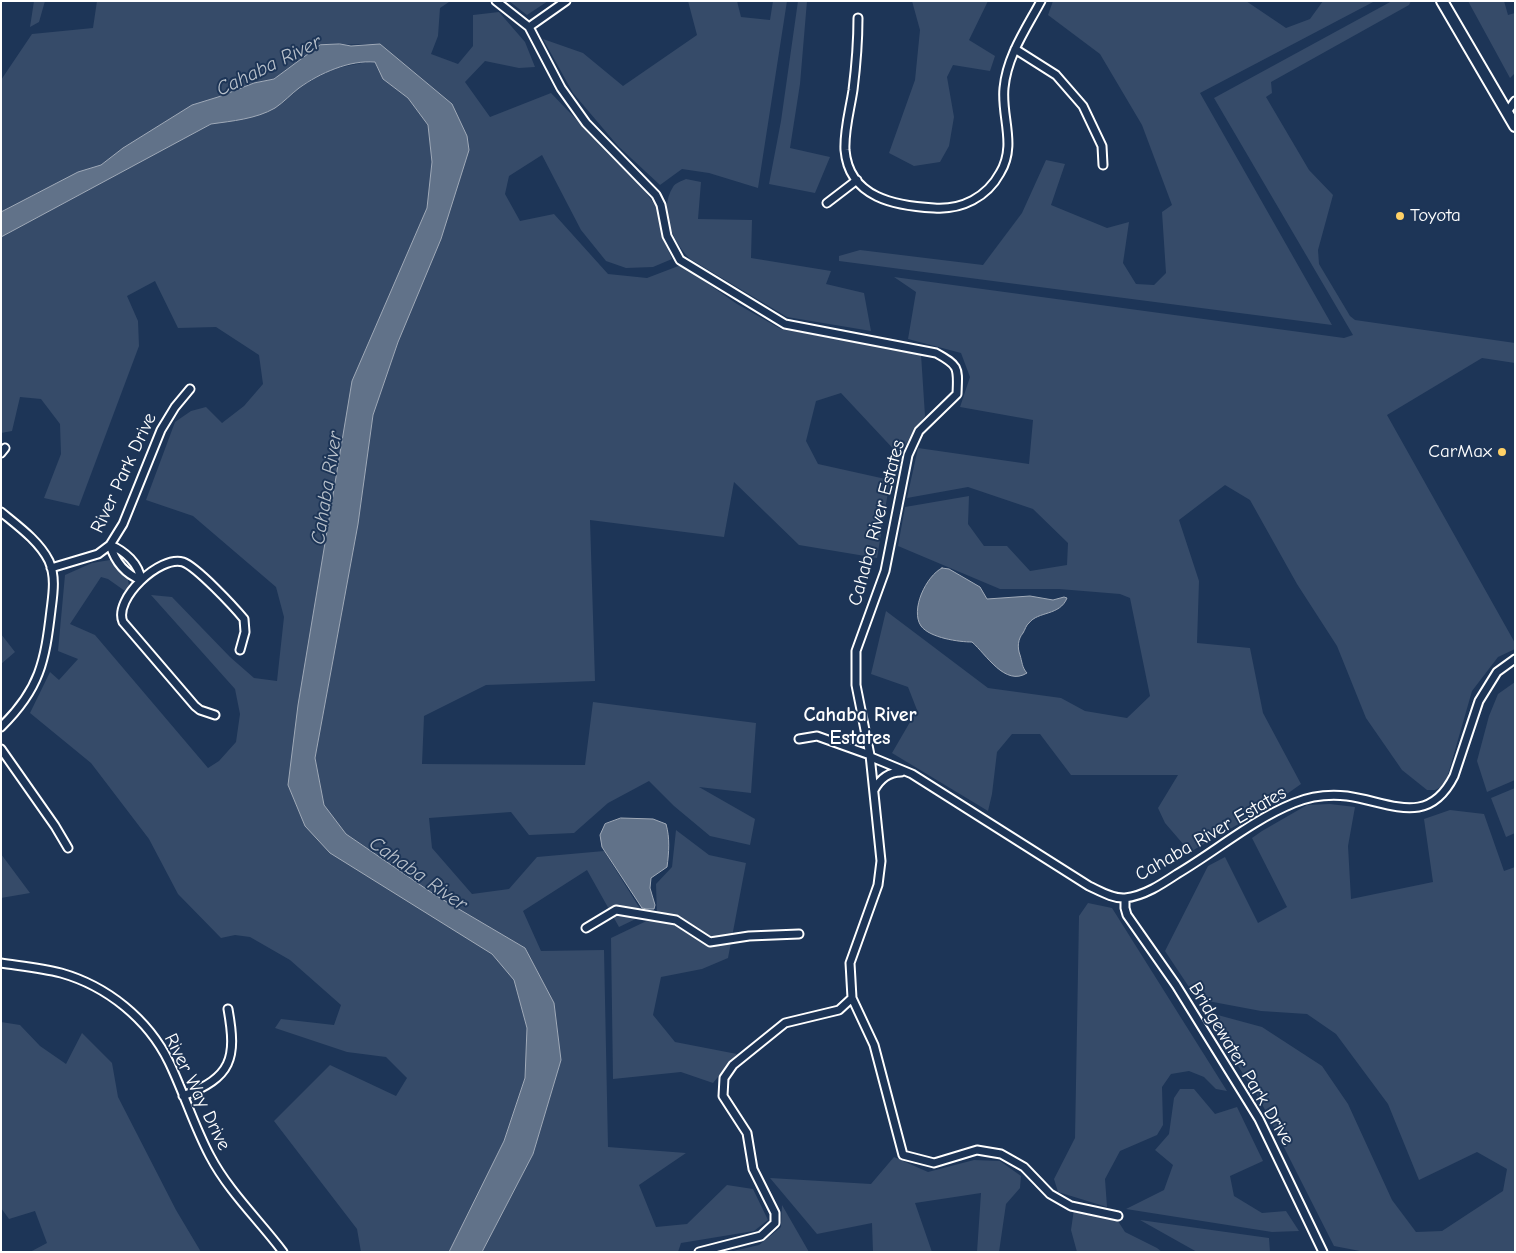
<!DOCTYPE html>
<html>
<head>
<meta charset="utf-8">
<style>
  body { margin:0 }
  #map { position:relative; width:1516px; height:1253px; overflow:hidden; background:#1d3557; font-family:"Comic Neue",sans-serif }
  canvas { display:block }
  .frame { position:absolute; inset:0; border:2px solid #fff; pointer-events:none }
</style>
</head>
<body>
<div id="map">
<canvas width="1516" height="1253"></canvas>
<div class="frame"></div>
</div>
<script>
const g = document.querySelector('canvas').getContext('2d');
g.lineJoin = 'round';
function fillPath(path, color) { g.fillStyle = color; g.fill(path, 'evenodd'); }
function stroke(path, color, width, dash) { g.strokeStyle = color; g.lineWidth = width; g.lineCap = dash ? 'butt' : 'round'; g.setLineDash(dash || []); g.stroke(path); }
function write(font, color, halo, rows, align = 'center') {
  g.font = font + ' "Comic Neue",sans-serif'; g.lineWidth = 4; g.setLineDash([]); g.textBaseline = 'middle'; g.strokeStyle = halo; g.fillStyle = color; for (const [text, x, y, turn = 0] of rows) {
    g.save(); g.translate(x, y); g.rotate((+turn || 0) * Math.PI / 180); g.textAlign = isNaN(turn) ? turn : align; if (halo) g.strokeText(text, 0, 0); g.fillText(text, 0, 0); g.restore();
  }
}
const green = new Path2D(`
  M34 1H45L39 22 30 27Z
  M97 1H459L449 2 440 8 438 36 431 54 458 64 473 46V15L499 12 525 42 535 67 519 68 485 61 465 82 490 117 551 93 644 190 658 209 663 238 672 259 653 267 626 268 606 261 581 230 542 155 509 176 505 194 520 221 554 214 608 274 647 278 681 265 737 304 781 329 921 354 925 416 899 455 841 393 816 401 806 441 818 464 890 480 877 558 799 545 734 482 724 537 590 520 595 681 486 685 424 716 422 764 585 765 593 702 756 723 751 793 699 787 755 819 750 845 710 836 674 806 649 781 608 803 574 833 529 835 511 812 429 818 432 848 472 894 509 889 537 857 604 851 644 915 619 927 587 870 523 911 541 951 604 950 608 1147 686 1153 639 1185 656 1227 687 1224 727 1185 753 1189 768 1220 754 1231 681 1243 678 1252H482L533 1154 561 1060 554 1003 525 948 435 895 346 834 324 805 315 758 358 524 373 415 398 342 452 104 380 44 320 45 274 79 254 83 218 97 192 105 123 148 101 165 78 172 1 212V80L32 34 93 28Z
  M509 1H548L527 15Z
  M688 1H737L741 17 770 20 773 1H787L758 188 709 173 682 169 660 185 618 146 573 93 543 39 583 53 623 86 697 35Z
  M798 1H807L800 84 790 148 830 157 815 193 769 184 781 121Z
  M912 1H988L969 40 995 56 990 71 953 65 947 77 954 117 949 146 940 162 914 166 889 153 915 80 920 30Z
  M1053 1H1246L1286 28 1310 19 1323 1H1375L1200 93 1332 325 839 261V256L860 250 983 265 1022 213 1046 160 1065 164 1051 205 1107 228 1129 222 1123 263 1136 284 1154 285 1166 273 1162 212 1172 205 1142 125 1100 54 1048 15Z
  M1392 1H1411L1409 5 1271 82 1272 93 1266 97 1309 170 1333 195 1318 250 1319 264 1350 316 1355 320 1515 343V363L1482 358 1387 415 1515 643V649L1498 657 1472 691 1445 785 1435 790H1427L1402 770 1366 718 1337 646 1297 584 1250 500 1225 485 1179 520 1199 581 1197 643 1250 648 1263 713 1301 784 1270 806 1190 852 1165 823 1158 808 1178 775H1071L1040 734H1012L997 752 992 794 988 811 892 753 917 710 908 687 871 674 886 611 988 688 1061 698 1085 711 1127 718 1150 696 1130 598 1120 594 1059 589H1000L898 546 905 507 969 496 968 524 984 546H1007L1030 571 1067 565 1068 543 1033 509 968 487 907 498 918 448 1029 464 1033 420 960 407 970 377 961 353 908 339 916 292 894 277 1344 338 1353 335 1214 98Z
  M1468 1H1504L1508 15 1515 13V73L1510 78Z
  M367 62H375L383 79 408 98 428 125 432 162 427 208 352 381 298 705 288 785 305 826 492 954 514 980 527 1028 525 1078 504 1141 449 1252H361L357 1229 274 1121 330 1065 396 1096 407 1078 386 1057 347 1052 275 1028 281 1019 334 1025 341 1005 290 960 250 937 235 935 221 938 178 894 149 839 91 763 30 713 50 672 59 680 78 659 58 651 65 575 92 563 110 560 128 579 129 586 125 591 108 579 101 577 70 624 95 635 208 768 219 761 236 742 240 714 235 689 151 595 172 597 230 657 254 678 277 681 284 617 276 587 193 516 146 500 175 422 191 411 206 407 222 423 244 406 263 384 259 355 216 327 178 328 155 281 127 296 138 321 139 346 79 506 44 498 61 454 60 424 41 399 20 397 12 431 1 433V237L211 124 246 118 274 108 300 87 332 69Z
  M686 179 701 182 698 219 752 220 751 258 831 271 826 284 864 293 871 331 787 317 690 259C673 242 658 210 673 187 675 183 682 181 686 179Z
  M1 634 15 652 1 664Z
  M1515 682V780L1487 792 1477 761 1489 716 1498 694Z
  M1515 788V833L1506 837 1491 798Z
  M1330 804 1355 807 1348 846 1351 899 1433 882 1424 819 1450 810 1484 814 1504 871 1515 867V1252H1365L1334 1246 1261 1102 1203 1011 1262 1027 1322 1066 1348 1104 1392 1200 1416 1232 1442 1231 1503 1191 1507 1169 1477 1152 1419 1180 1388 1104 1336 1034 1307 1014 1261 1011 1197 999 1165 951 1208 866 1225 857 1258 923 1287 907 1252 838 1262 831 1307 805Z
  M676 830 709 855 746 863 728 958 702 969 661 977 653 1015 675 1042 737 1054 713 1083 681 1072 613 1079 611 938 657 916 656 884 672 867Z
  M1 854 30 893 1 898Z
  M1088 903 1112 908 1227 1091 1216 1089 1204 1077 1189 1071 1171 1074 1162 1087 1163 1125 1157 1135 1120 1151 1105 1179 1107 1207 1058 1192 1054 1179 1075 1138 1079 916Z
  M1 1022 20 1025 40 1046 66 1064 82 1033 112 1063 118 1097 176 1210 201 1252H30L47 1243 35 1211 9 1219 1 1208Z
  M1180 1089H1194L1215 1114 1237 1107 1263 1161 1230 1176 1234 1196 1262 1213 1286 1211 1299 1231 1272 1232 1126 1209 1164 1190 1173 1165 1155 1150 1169 1134 1174 1098Z
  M894 1157 928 1172 974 1160 1000 1161 1021 1176 1020 1188 1006 1204 999 1252H977L981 1193 915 1203 932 1252H873L872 1223 817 1234 770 1178 871 1184Z
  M782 1205 809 1252H729L759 1245 781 1227Z
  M1074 1209 1116 1218 1125 1232 1157 1248 1162 1252H1077L1071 1230Z
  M1140 1220 1269 1238 1270 1252H1197Z`);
const water = new Path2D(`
  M340 44 351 46 380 44 452 104 467 136 469 150 441 239 398 342 373 415 358 524 315 758 324 805 346 834 435 895 525 948 554 1003 561 1060 533 1154 482 1252H449L504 1141 525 1078 527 1028 514 980 492 954 330 853 305 826 288 785 298 705 352 381 427 208 432 162 428 125 408 98 383 79 375 62C349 60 320 73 299 88 291 94 284 102 275 108 256 119 232 121 211 124L1 237V212L78 172 101 165 123 148 192 105 218 97 254 83 274 79 320 45Z
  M942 568 949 569 980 587 987 599 1030 596 1053 600 1064 597 1067 598C1060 616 1038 611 1029 623 1026 625 1025 630 1023 633 1018 639 1017 647 1020 655 1022 661 1022 668 1027 673 1005 687 986 654 972 642 959 642 930 638 921 626 910 610 926 576 942 568Z
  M621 818 653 819 666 824C670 838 669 852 667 867L651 878 650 888 655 905 654 909H647L642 908 602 847 600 835 605 824Z`);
const street = new Path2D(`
  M496 1 529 27 561 88 586 123 656 195 661 205 667 236 680 260 785 324 936 353C960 366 958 368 957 394L919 431 908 455 885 571 856 651V685L870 755 881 861 878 885 850 963 852 998 874 1045 903 1155 934 1163 977 1150 1001 1154 1024 1167 1050 1194 1071 1206 1118 1216
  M858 18C858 43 856 66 853 90 850 110 844 130 845 150 849 198 896 206 934 208 962 210 987 197 1000 173 1017 145 1001 117 1004 88 1007 56 1026 29 1041 1
  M529 27 566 1
  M1015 49 1056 75 1083 106 1102 146 1103 165
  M1507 112 1515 101
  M827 203 857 180
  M1 453 5 448
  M1 512C18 526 39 541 49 561 56 577 53 594 51 610 45 661 40 689 1 727
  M110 545C125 551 139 564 141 580 125 574 115 561 110 545Z
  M51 568 98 554 110 545 123 524 161 430 175 407 190 389
  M215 715 200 710 195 706 123 622C113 599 160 555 183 562 197 567 234 607 244 619L245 632 240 650
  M799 739 817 736 870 755
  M1 749 55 826 68 848
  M871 757 912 774 1089 886C1100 891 1113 899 1125 898 1144 896 1162 884 1177 874 1216 851 1252 820 1294 803 1311 796 1329 794 1347 796 1390 802 1428 828 1454 776L1479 701 1497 672 1515 659
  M874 790C880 779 888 772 901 772
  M1125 898V908L1127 915 1176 985 1259 1119 1323 1252
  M586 928 616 910 676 920 710 942 749 936 799 934
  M1 963C21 966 42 968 61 973 107 986 148 1019 169 1062 184 1093 194 1126 210 1156 229 1192 259 1220 283 1252
  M183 1096C232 1077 237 1059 228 1009
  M699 1252 761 1236 775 1223V1213L753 1169 747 1133 723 1096 724 1078 733 1065 785 1023 839 1010 852 998`);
const secondary = new Path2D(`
  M1442 1 1515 126`);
const markers = [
  [1400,216,5,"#ffd166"],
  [1502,452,5,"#ffd166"]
];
const poiNames = [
  ["Toyota",1410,216],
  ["CarMax",1492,452,"right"]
];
const streetNames = [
  ["River Park Drive",124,473,-65],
  ["Cahaba River Estates",877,523,-75],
  ["Cahaba River Estates",1211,834,-30],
  ["Bridgewater Park Drive",1241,1064,59],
  ["River Way Drive",197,1092,64]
];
const waterNames = [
  ["Cahaba River",269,66,-26],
  ["Cahaba River",327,488,-81],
  ["Cahaba River",418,874,35]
];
const neighbourhoodNames = [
  ["Cahaba River",860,715],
  ["Estates",860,738]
];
fillPath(green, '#364b69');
fillPath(water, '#617289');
stroke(water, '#a0aab8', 1);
stroke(street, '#fff', 11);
stroke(secondary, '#fff', 14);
stroke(street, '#1d3557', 7);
stroke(secondary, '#1d3557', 10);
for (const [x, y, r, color] of markers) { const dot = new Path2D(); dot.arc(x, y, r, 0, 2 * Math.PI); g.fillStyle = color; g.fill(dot); stroke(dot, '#1d3557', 2); }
write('19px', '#fff', '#1d3557', poiNames, 'left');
write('19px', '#fff', '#1d3557', streetNames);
write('italic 20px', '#b8c0ca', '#1d3557', waterNames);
write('bold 20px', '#fff', '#1d3557', neighbourhoodNames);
</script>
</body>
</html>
